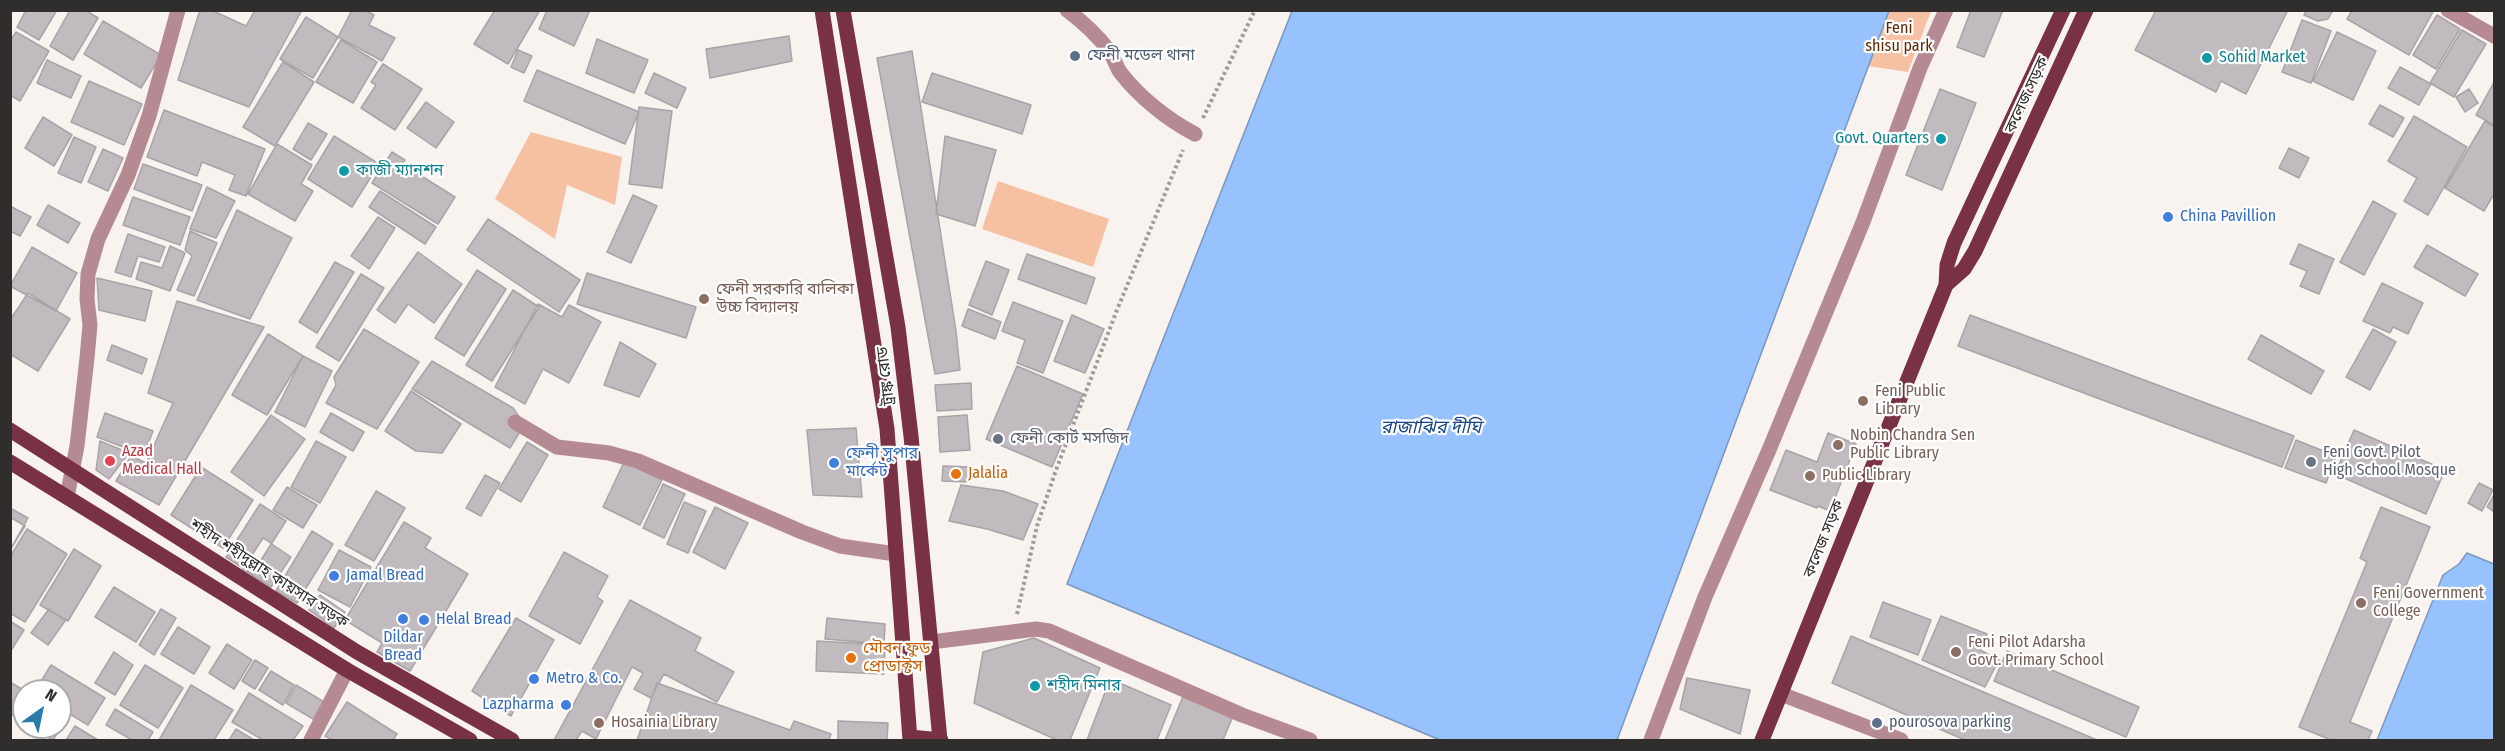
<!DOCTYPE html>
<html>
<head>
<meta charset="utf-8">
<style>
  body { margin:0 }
  #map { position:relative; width:2505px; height:751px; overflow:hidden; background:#f9f3f0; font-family:"Fira Sans Condensed",sans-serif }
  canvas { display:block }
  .frame { position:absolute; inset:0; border:12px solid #302e2c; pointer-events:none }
  .north { position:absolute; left:12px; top:679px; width:60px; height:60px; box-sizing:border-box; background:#fff; border:2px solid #acabab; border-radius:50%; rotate:33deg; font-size:16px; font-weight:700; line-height:24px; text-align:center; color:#302e2c }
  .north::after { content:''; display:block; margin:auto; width:21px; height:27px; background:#287bab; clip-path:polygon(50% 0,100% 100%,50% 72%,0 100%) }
</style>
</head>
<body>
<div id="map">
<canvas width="2505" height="751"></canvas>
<div class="frame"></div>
<div class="north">N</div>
</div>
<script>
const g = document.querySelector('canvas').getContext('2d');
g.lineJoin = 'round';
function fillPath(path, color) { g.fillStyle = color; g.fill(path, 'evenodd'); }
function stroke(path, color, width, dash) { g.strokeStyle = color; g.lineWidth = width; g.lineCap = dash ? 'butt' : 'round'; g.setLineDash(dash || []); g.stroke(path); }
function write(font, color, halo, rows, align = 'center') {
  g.font = font + ' "Fira Sans Condensed","Noto Sans Bengali",sans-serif'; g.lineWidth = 4.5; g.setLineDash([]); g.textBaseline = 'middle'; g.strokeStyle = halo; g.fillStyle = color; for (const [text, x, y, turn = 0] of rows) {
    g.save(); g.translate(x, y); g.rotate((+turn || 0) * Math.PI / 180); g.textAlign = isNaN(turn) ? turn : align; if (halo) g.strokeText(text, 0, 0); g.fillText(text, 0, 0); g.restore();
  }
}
const green = new Path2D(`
  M1889 11H1931L1908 72 1868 66Z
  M531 132 622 157 615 205 567 185 555 239 495 199Z
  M998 181 1109 219 1093 267 982 229Z`);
const water = new Path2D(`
  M1292 11H1889L1617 740H1440L1067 584Z
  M2467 553 2494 564V740H2377L2443 575 2459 564Z`);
const building = new Path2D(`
  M26 10H57L39 40 17 27Z
  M70 10H85L98 18 73 60 50 46Z
  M200 10H211L246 26 255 10H302L249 107 178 80Z
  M352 10H365L374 15 369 25 395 38 382 61 338 37Z
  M495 10H540L508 64 474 44Z
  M547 10H590L574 46 539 29Z
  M1971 10H2003L1984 57 1957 47Z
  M2156 10H2288L2246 94 2221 81 2216 92 2135 50Z
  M2306 10H2333L2328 19 2318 21 2304 15Z
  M2352 10H2430L2433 12 2409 55 2347 19Z
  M2437 15 2460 29 2436 69 2413 55Z
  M306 17 338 37 313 78 280 59Z
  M2302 20 2331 31 2311 83 2282 72Z
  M103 21 161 55 141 88 84 54Z
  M2462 30 2486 44 2454 97 2430 83Z
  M16 32 49 51 20 101 10 95V41Z
  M2337 32 2376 51 2353 100 2313 81Z
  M789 36 792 61 710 78 706 49Z
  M597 39 648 60 634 93 586 73Z
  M341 40 377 62 353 103 316 82Z
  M518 50 532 56 524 73 511 67Z
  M912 51 956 331 960 370 935 374 877 58Z
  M47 60 81 76 71 98 37 83Z
  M283 62 314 82 275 146 243 127Z
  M383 64 422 89 395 130 361 108 376 85 371 82Z
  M2400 67 2431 84 2419 105 2388 88Z
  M537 70 639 112 625 144 524 101Z
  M654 73 686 88 677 108 645 93Z
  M932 73 1031 105 1022 134 922 102Z
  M89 81 142 104 124 145 71 122Z
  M2494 82V125L2476 115Z
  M1940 89 1976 103 1942 190 1906 175Z
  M2469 89 2478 103 2465 112 2456 97Z
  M426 102 454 122 436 148 407 128Z
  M2380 105 2404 118 2393 137 2369 124Z
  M639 107 672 111 662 188 629 184Z
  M164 110 265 149 246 196 229 190 235 175 202 162 197 176 147 157Z
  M2414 116 2467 147 2428 215 2404 201 2417 178 2388 161Z
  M43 117 72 135 54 166 25 148Z
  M2485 121 2494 127V194L2484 211 2445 188Z
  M308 123 327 134 311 160 293 149Z
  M334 136 379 164 352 207 308 179Z
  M945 136 996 150 975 226 936 214Z
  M74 137 96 147 81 183 58 173Z
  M277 144 312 165 301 184 313 191 295 221 248 194Z
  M2289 148 2309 158 2299 178 2279 168Z
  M103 149 123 158 108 191 88 182Z
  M392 152 405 160 402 164 455 197 438 224 372 183Z
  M143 164 202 185 192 211 134 189Z
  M207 187 235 201 216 238 190 229Z
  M380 191 436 227 425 244 369 207Z
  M633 195 657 206 631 263 607 252Z
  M133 197 190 217 180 245 123 225Z
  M2373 201 2396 214 2364 275 2340 262Z
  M48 205 80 223 68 243 37 225Z
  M10 206 31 217 20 236 10 231Z
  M237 210 292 238 250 319 197 300Z
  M378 217 395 228 369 269 351 256Z
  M488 219 580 280 559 312 467 250Z
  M190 231 217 243 194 296 177 290 192 256 185 250Z
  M128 234 165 247 159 262 138 256 131 277 115 272Z
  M2299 244 2334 259 2319 294 2300 286 2307 271 2290 264Z
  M2427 245 2478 274 2465 296 2414 267Z
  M170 246 185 253 170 291 136 279 141 262 162 268Z
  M32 247 77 273 56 311 10 286Z
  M418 252 462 284 434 323 408 304 395 323 377 310Z
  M1027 254 1095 278 1086 304 1018 279Z
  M986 261 1009 270 992 315 969 305Z
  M335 262 354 272 317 333 299 322Z
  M477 270 506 289 464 356 435 338Z
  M587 273 696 307 686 338 577 304Z
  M361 274 384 288 339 361 316 347Z
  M97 278 152 291 145 321 99 310Z
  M2382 283 2423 303 2408 334 2393 327 2390 333 2363 321Z
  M513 290 539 307 492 381 466 365Z
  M28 293 70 319 38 371 10 354V320Z
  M177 301 264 327 159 505 116 481 131 456 146 463 173 403 148 393Z
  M1013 302 1063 321 1043 373 1017 363 1025 340 1002 331Z
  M538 304 562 317 569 305 601 322 569 383 543 369 525 404 495 387Z
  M968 309 1001 322 995 339 962 326Z
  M1072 315 1104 329 1085 373 1054 361Z
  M1970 315 2294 436 2282 467 1958 346Z
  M364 329 419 362 377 429 326 403 336 385 334 377Z
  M2373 329 2396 342 2370 390 2346 377Z
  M268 334 303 356 267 415 232 395Z
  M2261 335 2324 371 2311 394 2248 359Z
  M620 342 656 364 639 397 604 385Z
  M112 345 147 359 142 374 107 360Z
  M303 356 332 371 305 427 275 412Z
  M432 361 513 408 520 418 521 430 510 448 412 389Z
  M1017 366 1083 394 1052 467 986 439Z
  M971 383 972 409 937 411 935 385Z
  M411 391 461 424 442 453 416 451 385 431Z
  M105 413 153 431 144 455 97 437Z
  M331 413 364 432 353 451 320 432Z
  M271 415 305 439 264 496 231 472Z
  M967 415 970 450 940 452 938 417Z
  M856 428 862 497 813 495 807 430Z
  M2354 430 2445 470 2426 514 2335 474Z
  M1828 433 1856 444 1830 511 1818 506 1817 508 1770 490 1786 450 1817 462Z
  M2296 440 2336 456 2326 483 2285 468Z
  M100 441 129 453 109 479 96 470Z
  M316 441 346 457 320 503 291 487Z
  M527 442 548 455 521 502 499 489Z
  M624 462 662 480 640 525 603 507Z
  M943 466 971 467 970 482 942 481Z
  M201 467 253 500 223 548 171 515Z
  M485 475 500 483 481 516 466 508Z
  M2479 483 2493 490 2482 511 2468 503Z
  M663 484 685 494 664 538 643 528Z
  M961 485 1003 491 1038 504 1023 540 987 529 949 521Z
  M287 487 317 505 303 528 273 510Z
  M376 491 405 508 374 561 345 545Z
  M2494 495V512L2487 507Z
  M684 502 706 511 688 553 667 544Z
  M260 504 286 521 252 574 226 557Z
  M715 507 748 523 725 569 693 552Z
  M2381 507 2430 527 2350 722 2372 731 2368 740H2331L2299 727 2367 562 2360 558Z
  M10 508 28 518 10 550Z
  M10 517 25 526 10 550Z
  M404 522 431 538 425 548 468 574 410 671 377 652 382 643 345 620Z
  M27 529 67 554 25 622 10 613V557Z
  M312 531 333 544 297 603 276 591Z
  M263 538 291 557 271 587 243 569Z
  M74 549 101 566 68 621 40 605Z
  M339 550 371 567 350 607 318 590Z
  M564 552 608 576 597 597 603 601 580 644 529 616Z
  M114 587 155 612 136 642 95 617Z
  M320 595 345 612 334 628 309 610Z
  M630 600 701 638 695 651 734 672 717 702 664 674 651 698 634 689 643 673 632 667 596 739 582 731 576 740H554Z
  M1883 602 1931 620 1918 655 1870 637Z
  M49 609 65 621 48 645 31 633Z
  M161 609 176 618 154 655 139 645Z
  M1941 616 1987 634 1980 650 1999 660 1985 687 1922 660Z
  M516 618 554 640 511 716 472 691Z
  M827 618 885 624 884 644 825 639Z
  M10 621 24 630 10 652Z
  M178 627 210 647 194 674 161 654Z
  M1851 636 2097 740H1965L1832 683Z
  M1034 638 1100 668 1070 740H1057L974 703 983 652Z
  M817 641 885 645 884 674 816 671Z
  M227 644 252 660 234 689 209 673Z
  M2007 651 2139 707 2126 737 1994 681Z
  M114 652 133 665 115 695 95 683Z
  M255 660 268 668 255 689 242 681Z
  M51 665 105 698 88 725 60 708V691H35Z
  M145 665 183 688 158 728 120 705Z
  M271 671 294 685 283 705 259 690Z
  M1687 678 1750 690 1740 734 1680 709Z
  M1110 679 1171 705 1157 740H1087Z
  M10 682 25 691 24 701 15 716 10 714Z
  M657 683 790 730 794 721 831 734 829 740H637Z
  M191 685 233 710 214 740H159Z
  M296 685 324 702 313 719 286 703Z
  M249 693 303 726 293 740H263L232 722Z
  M1184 694 1234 714 1223 740H1165Z
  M347 702 397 734 393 740H333L325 736Z
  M115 709 153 732 148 740H132L106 725Z
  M60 714 67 718 53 740 29 727H60Z
  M838 721 888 723 887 740H838Z
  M75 726 98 740H66Z
  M236 729 254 740H229Z`);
const path = new Path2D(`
  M1203 118 1255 10
  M1017 614 1037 526 1056 470 1117 310 1183 150`);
const minor = new Path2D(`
  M1067 10C1083 22 1098 36 1110 52 1114 58 1116 66 1120 72 1139 97 1168 120 1195 134
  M2448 10 2494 36
  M515 422 557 447 609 453 638 461 802 532 840 546 896 554
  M67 497 77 446 87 358 90 325 87 299 88 274 98 239 128 175 149 116 178 10
  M931 642 1036 629 1049 631 1242 715 1310 740
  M1781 694 1901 740
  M311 740 347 670
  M1651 740 1705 597 1769 450 1863 222 1920 68 1946 10`);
const major = new Path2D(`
  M822 10 887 429 910 740
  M843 10 898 327 911 436 940 740
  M1946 285 1964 269 1975 251 2086 10
  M10 430 357 652 512 740
  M10 462 347 670 470 740
  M910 737 941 740
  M1762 740 1946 285 1947 265 1954 243 2063 10`);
const markers = [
  [1075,56,6,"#5c6f8a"],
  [2207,58,6,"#0f9aa8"],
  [1941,139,6,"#0f9aa8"],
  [344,171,6,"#0f9aa8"],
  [2168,217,6,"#3f7fe0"],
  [704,299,6,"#8d6e63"],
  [1863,401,6,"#8d6e63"],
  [998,439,6,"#6b7280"],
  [1838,445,6,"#8d6e63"],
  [110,461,6,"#e0444e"],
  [2311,462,6,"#6b7280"],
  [834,463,6,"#3f7fe0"],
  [956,474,6,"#e8710a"],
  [1810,476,6,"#8d6e63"],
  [334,576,6,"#3f7fe0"],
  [2361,603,6,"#8d6e63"],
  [403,619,6,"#3f7fe0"],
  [424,620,6,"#3f7fe0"],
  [1956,652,6,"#8d6e63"],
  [851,658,6,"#e8710a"],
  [534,679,6,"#3f7fe0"],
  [1035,686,6,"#0f9aa8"],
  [566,705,6,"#3f7fe0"],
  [599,723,6,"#8d6e63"],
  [1877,723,6,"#5c6f8a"]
];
const parkNames = [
  ["Feni",1899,29],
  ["shisu park",1899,47]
];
const serviceNames = [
  ["ফেনী মডেল থানা",1087,56],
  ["pourosova parking",1889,723]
];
const cultureNames = [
  ["Sohid Market",2219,58],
  ["Govt. Quarters",1929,139,"right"],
  ["কাজী ম্যানশন",356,171],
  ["শহীদ মিনার",1047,686]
];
const streetNames = [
  ["কলেজ সড়ক",2027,95,-65],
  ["ট্রাঙ্ক রোড",886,376,-97],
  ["কলেজ সড়ক",1824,539,-68],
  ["শহীদ শহীদুল্লাহ কায়সার সড়ক",269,574,33]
];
const shopNames = [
  ["China Pavillion",2180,217],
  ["ফেনী সুপার",846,454],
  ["মার্কেট",846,472],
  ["Jamal Bread",346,576],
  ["Helal Bread",436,620],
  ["Dildar",403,638,"center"],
  ["Bread",403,656,"center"],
  ["Metro & Co.",546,679],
  ["Lazpharma",554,705,"right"]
];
const educationNames = [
  ["ফেনী সরকারি বালিকা",716,290],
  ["উচ্চ বিদ্যালয়",716,308],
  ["Feni Public",1875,392],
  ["Library",1875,410],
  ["Nobin Chandra Sen",1850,436],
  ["Public Library",1850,454],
  ["Public Library",1822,476],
  ["Feni Government",2373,594],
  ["College",2373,612],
  ["Feni Pilot Adarsha",1968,643],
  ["Govt. Primary School",1968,661],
  ["Hosainia Library",611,723]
];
const worshipNames = [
  ["ফেনী কোর্ট মসজিদ",1010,439],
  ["Feni Govt. Pilot",2323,453],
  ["High School Mosque",2323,471]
];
const healthNames = [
  ["Azad",122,452],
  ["Medical Hall",122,470]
];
const foodNames = [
  ["Jalalia",968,474],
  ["মৌবন ফুড",863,649],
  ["প্রোডাক্টস",863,667]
];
const waterNames = [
  ["রাজাঝির দীঘি",1431,428]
];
fillPath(green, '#f6c1a3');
fillPath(water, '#98c2fe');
stroke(water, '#7996bf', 1.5);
fillPath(building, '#c1bbbf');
stroke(building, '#a9a3a7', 1.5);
stroke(path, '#a09b99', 4, [3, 3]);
stroke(minor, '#b58a93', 15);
stroke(major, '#793145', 15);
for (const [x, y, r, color] of markers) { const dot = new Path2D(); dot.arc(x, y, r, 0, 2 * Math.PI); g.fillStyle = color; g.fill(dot); stroke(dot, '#fff', 2); }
write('16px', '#5c2800', '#fff', parkNames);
write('16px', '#4e5e75', '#fff', serviceNames, 'left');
write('16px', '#0d838f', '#fff', cultureNames, 'left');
write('16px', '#302e2c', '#fff', streetNames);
write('16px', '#366cbe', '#fff', shopNames, 'left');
write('16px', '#785e54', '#fff', educationNames, 'left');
write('16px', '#5b616d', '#fff', worshipNames, 'left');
write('16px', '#be3a42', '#fff', healthNames, 'left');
write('16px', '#c56008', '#fff', foodNames, 'left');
write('italic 18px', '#154586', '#fff', waterNames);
</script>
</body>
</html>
